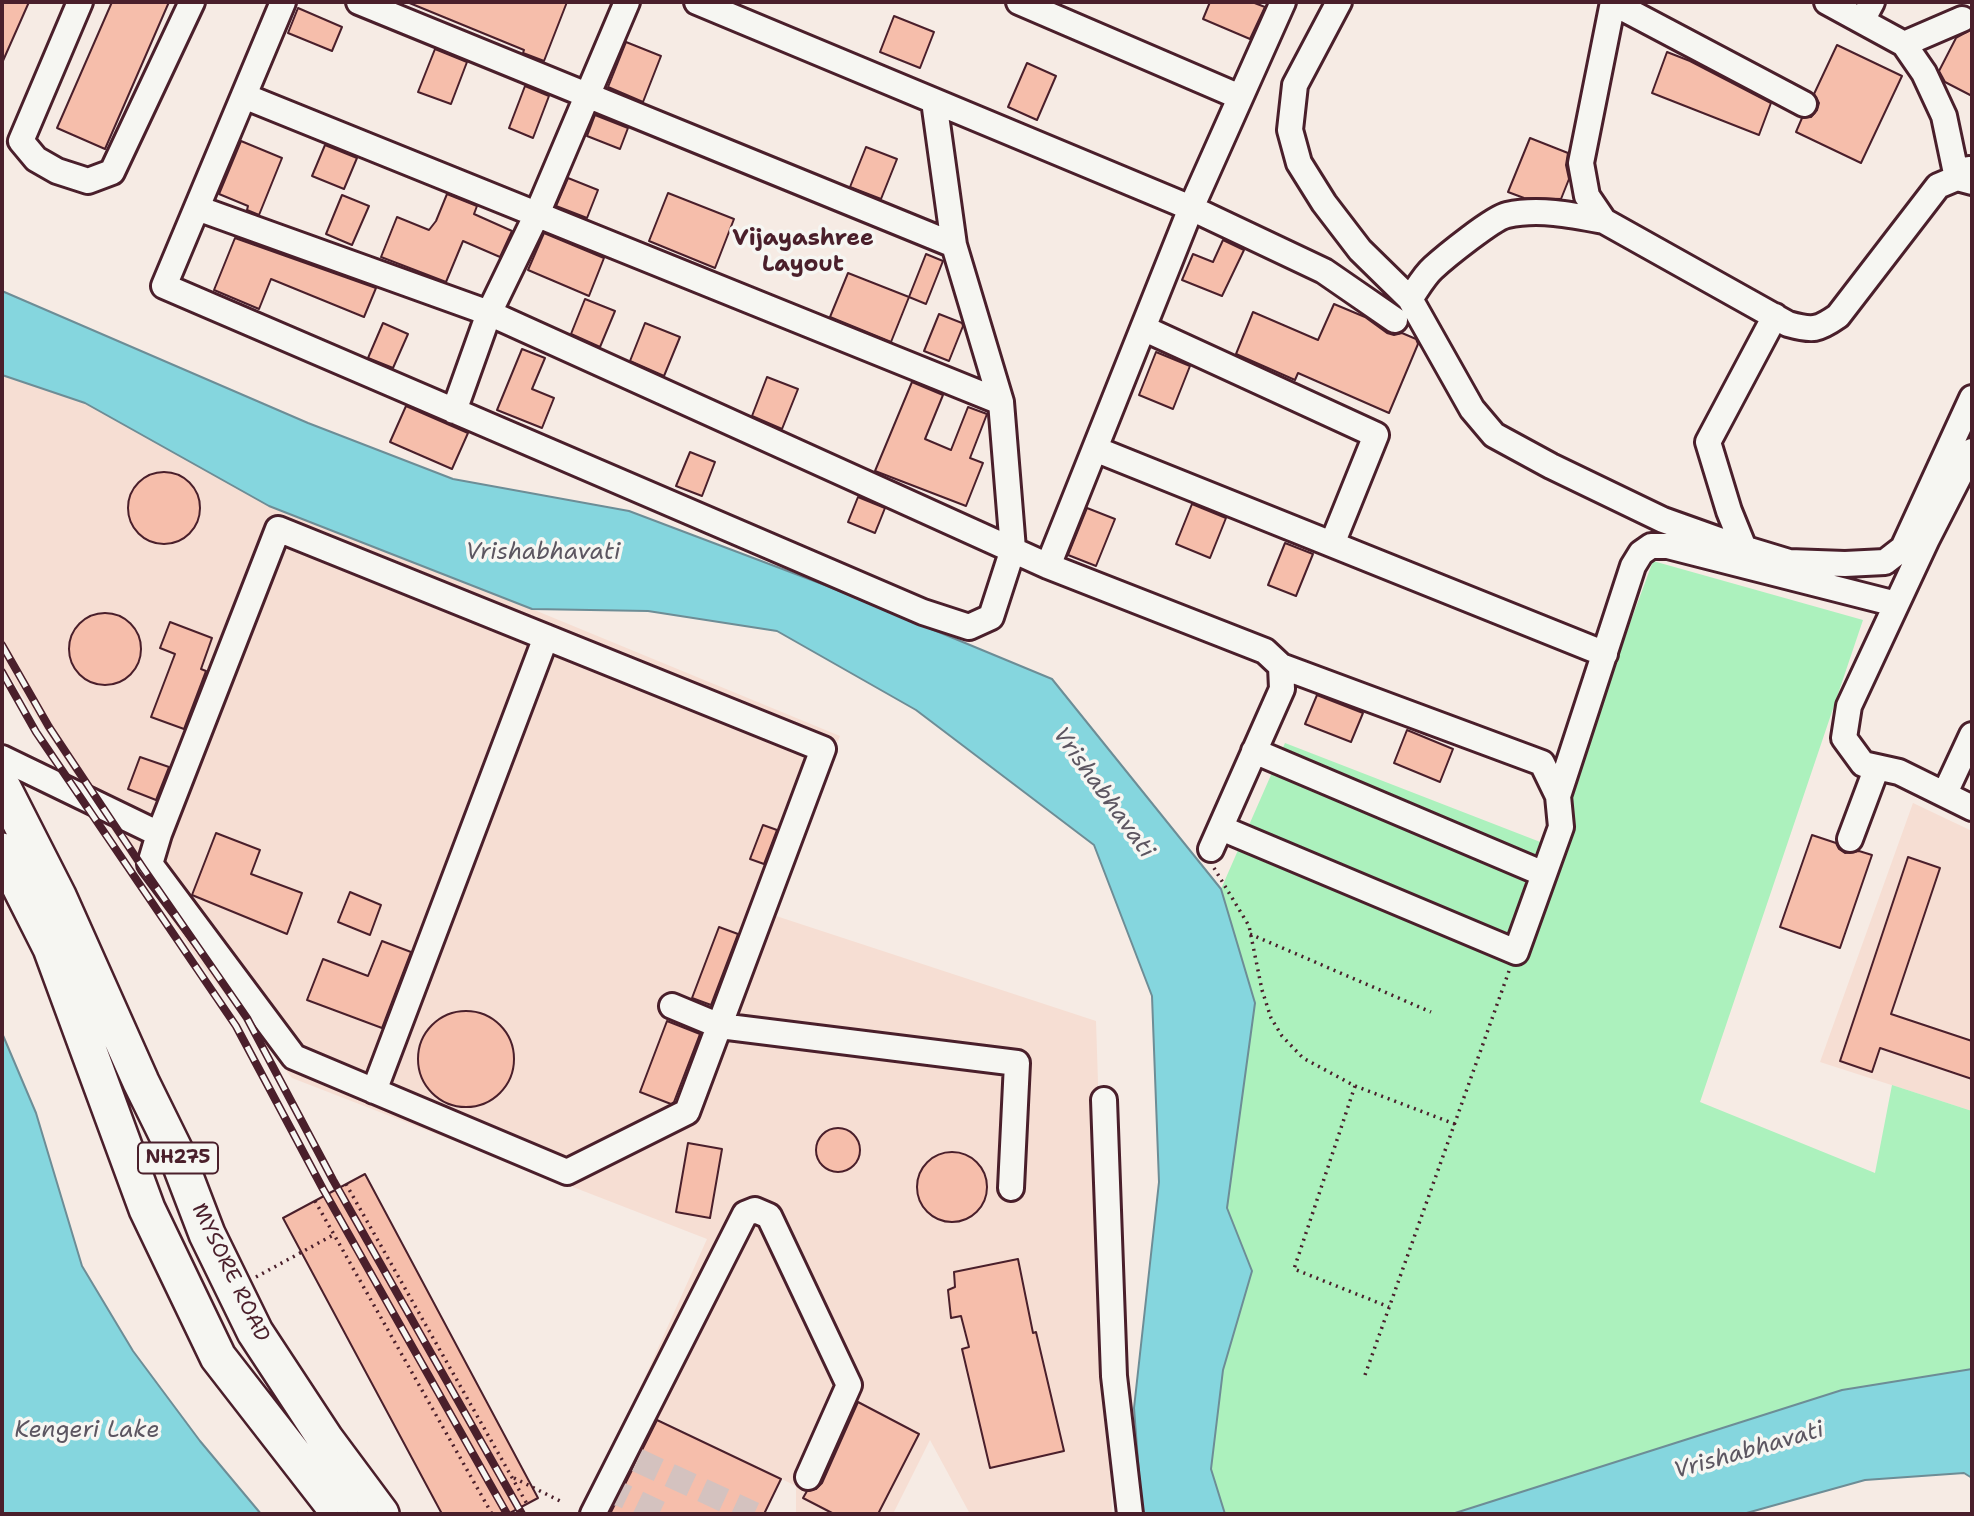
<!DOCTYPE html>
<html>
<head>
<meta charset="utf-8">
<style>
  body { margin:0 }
  #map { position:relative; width:1974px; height:1516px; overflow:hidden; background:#f6ebe4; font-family:"Shantell Sans",sans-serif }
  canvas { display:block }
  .frame { position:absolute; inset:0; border:4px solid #4a1f2b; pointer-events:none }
</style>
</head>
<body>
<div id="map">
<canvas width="1974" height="1516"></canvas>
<div class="frame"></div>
</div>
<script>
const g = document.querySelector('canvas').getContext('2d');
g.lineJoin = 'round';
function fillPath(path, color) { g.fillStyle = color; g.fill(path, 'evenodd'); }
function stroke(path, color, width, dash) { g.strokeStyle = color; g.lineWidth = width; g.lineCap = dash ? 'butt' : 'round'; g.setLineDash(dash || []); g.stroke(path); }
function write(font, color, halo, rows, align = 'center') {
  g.font = font + ' "Shantell Sans",sans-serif'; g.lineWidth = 7; g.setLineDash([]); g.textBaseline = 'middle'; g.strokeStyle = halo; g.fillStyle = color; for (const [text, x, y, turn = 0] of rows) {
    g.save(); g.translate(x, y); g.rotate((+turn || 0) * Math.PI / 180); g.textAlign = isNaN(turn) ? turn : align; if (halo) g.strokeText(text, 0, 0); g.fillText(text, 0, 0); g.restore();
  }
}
const built = new Path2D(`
  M2 375 85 403 269 506 532 609 840 736 767 913 1096 1021 1112 1514H970L930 1440 893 1514H796V1486L632 1406 707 1239 292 1078 201 964 2 665Z
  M1913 803 1972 831V1111L1820 1062Z`);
const green = new Path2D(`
  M1653 561 1863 620 1700 1102 1875 1173 1892 1085 1972 1111V1369L1842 1390 1452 1514H1225L1211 1469 1223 1370 1252 1272 1227 1208 1255 1003 1221 889 1285 743 1548 845Z`);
const water = new Path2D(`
  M2 291 308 423 453 479 629 511 830 587 1052 679 1221 889 1255 1003 1227 1208 1252 1271 1223 1370 1211 1469 1225 1514H1142L1134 1408 1159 1182 1152 996 1094 845 916 710 777 631 648 611 532 609 269 506 85 403 2 375Z
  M2 1033 36 1113 82 1266 133 1351 200 1441 261 1514H2Z
  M1972 1369V1478L1964 1473 1865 1480 1743 1514H1452L1842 1390Z`);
const building = new Path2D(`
  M2 2H29L2 63Z
  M112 2H169L105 149 57 128Z
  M407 2H567L544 61 523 53 524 50Z
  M1210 2H1252L1265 7 1250 39 1203 19Z
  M298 8 342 27 332 51 288 33Z
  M894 16 934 32 920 68 880 52Z
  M1972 29V96L1945 82 1939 71 1956 38Z
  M626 42 661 56 643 102 608 87Z
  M1837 45 1902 76 1861 163 1796 132 1802 118 1811 117 1817 110 1819 103 1814 94Z
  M435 49 467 62 451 104 418 92Z
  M1667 52 1690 61 1771 103 1759 135 1652 93Z
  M1027 63 1056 76 1037 120 1008 107Z
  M525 86 549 96 533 138 509 128Z
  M595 115 628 128 620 149 587 136Z
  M1530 138 1568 153 1566 165 1569 179 1561 199 1524 198 1508 192Z
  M241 141 282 158 259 215 247 210 248 206 219 194Z
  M325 145 357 158 344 189 312 176Z
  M866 147 897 159 881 199 850 187Z
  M568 178 598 190 587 218 556 206Z
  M668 193 734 219 715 268 649 241Z
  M447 194 477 206 474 214 512 231 500 257 463 241 446 282 381 257 397 217 429 230 436 221Z
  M342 195 369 206 352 245 326 234Z
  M544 233 604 258 589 296 528 270Z
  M235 238 376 288 364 317 271 279 259 309 214 290Z
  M1223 240 1244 250 1222 296 1182 280 1193 254 1213 262Z
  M926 254 943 261 926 304 909 297Z
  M848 273 909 297 891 342 830 317Z
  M585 299 615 311 600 347 571 334Z
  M1334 304 1365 317 1387 333 1394 335 1402 333 1416 339 1418 344 1389 413 1298 373 1295 380 1236 354 1253 312 1318 340Z
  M939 314 962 323 963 326 949 361 924 351Z
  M383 323 408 334 393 368 368 358Z
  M645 323 680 337 664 376 630 361Z
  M522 349 545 358 532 389 554 398 542 428 497 410Z
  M1156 352 1190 366 1173 409 1139 395Z
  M767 377 798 389 782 429 752 416Z
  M912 382 943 395 925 439 951 450 968 407 987 414 970 458 983 463 966 506 875 471Z
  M406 406 468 433 452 469 390 442Z
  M690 452 715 462 702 496 676 486Z
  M128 508a36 36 0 1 1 72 0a36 36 0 1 1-72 0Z
  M858 497 885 508 875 533 848 522Z
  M1192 504 1226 518 1210 558 1176 544Z
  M1087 508 1115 519 1096 566 1068 555Z
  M1285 543 1313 554 1296 596 1268 585Z
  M69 649a36 36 0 1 1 72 0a36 36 0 1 1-72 0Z
  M170 622 212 638 201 669 206 671 184 729 151 717 175 654 160 648Z
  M1317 695 1363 713 1351 742 1305 724Z
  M1407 730 1453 749 1440 782 1394 763Z
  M140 757 169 767 156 800 128 789Z
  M763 825 777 830 764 864 750 859Z
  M216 833 260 850 251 874 302 893 287 934 192 895Z
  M1812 835 1836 843 1839 849 1845 853 1859 851 1872 855 1840 948 1780 927Z
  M1908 857 1940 868 1891 1014 1972 1041V1079L1880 1048 1872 1072 1840 1061Z
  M350 892 381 905 370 935 338 922Z
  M719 927 738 934 711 1005 692 998Z
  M382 941 411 952 382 1028 307 1000 323 959 368 976Z
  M418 1059a48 48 0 1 1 96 0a48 48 0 1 1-96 0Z
  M667 1021 700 1034 674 1102 671 1104 640 1092Z
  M816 1150a22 22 0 1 1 44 0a22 22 0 1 1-44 0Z
  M688 1143 722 1149 710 1218 676 1212Z
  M917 1187a35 35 0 1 1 70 0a35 35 0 1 1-70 0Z
  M365 1174 538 1498 508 1514H442L283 1218Z
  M1018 1259 1033 1333 1036 1332 1064 1451 990 1468 962 1349 969 1347 961 1316 951 1318 948 1290 955 1287 954 1272Z
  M858 1402 919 1434 878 1514H834L803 1498 807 1491 816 1489 822 1483Z
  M657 1420 781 1479 764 1514H610Z`);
const minorTunnel = new Path2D(`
  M637 1460 754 1514
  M604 1492 620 1494 662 1514`);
const path = new Path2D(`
  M1214 868 1249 926 1262 990 1271 1018 1282 1036 1303 1058 1355 1086 1455 1124
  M1250 934 1431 1012
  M1355 1086 1294 1269 1389 1307
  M346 1184 527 1504
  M315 1201 492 1514
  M256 1277 335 1234
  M1365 1375 1509 971
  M514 1478 564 1503`);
const minor = new Path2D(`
  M80 2 21 141 36 159 57 171 88 181 112 172 192 2
  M283 2 164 286 923 612 969 627 991 617 1013 549 1001 402 954 245 934 101
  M359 2 954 245
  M697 2 1191 208 1324 271 1395 320
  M1019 2 1240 97
  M1339 2 1295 85 1290 130 1299 163 1324 203 1360 250 1410 299C1417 289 1424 276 1433 268 1445 257 1493 218 1507 215 1539 208 1573 215 1604 221
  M1613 2 1581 163 1587 196 1604 221 1788 324C1813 331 1818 330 1838 316L1938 186 1957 178 1972 182
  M1827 2 1904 44 1924 73 1944 116 1957 178 1969 169
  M1613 3 1804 104
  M1862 21 1872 2
  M1904 44 1962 19
  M244 96 1001 402
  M197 208 489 313 1048 566 1265 651 1281 666 1282 689 1211 849
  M1410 299 1472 409 1494 435 1551 466 1663 520 1733 545 1789 562 1845 564 1885 562 1903 548 1972 398
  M1143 328 1376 435 1332 544
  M454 411 489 313 537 214 627 2
  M1095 449 1605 654
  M1972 451 1927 539 1849 706 1844 738 1863 764 1899 772 1972 808
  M278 529 823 749 687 1112 567 1172 294 1057 150 864 159 834Z
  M1744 548 1729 511 1708 442 1775 316
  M1048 566 1191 208 1283 2
  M1254 751 1544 874
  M2 758 159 834
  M1945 793 1972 735
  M1558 796 1633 566 1641 553 1651 546H1668L1896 604
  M1221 828 1516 952 1561 827 1558 796 1542 763 1281 666
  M1850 839 1877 767
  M672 1006 720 1026 1017 1063 1011 1188
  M374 1091 546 637
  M1104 1100 1114 1376 1130 1514
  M593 1514 745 1214 755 1210 769 1216 849 1385 808 1477`);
const highway = new Path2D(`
  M2 786 58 896 141 1082 176 1153 207 1234 255 1332 326 1440 381 1514
  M2 851 51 948 147 1209 218 1357 340 1514`);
const rail = new Path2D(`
  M2 645 49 727 143 868 247 1018 333 1180 522 1514
  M2 672 36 732 236 1026 323 1189 507 1514`);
const shields = [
  [178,1158,80]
];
const shieldNames = [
  ["NH275",178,1158]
];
const streetNames = [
  ["MYSORE ROAD",230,1273,64]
];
const neighbourhoodNames = [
  ["Vijayashree",803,239],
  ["Layout",803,265]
];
const waterNames = [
  ["Vrishabhavati",543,553],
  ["Vrishabhavati",1103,793,54],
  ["Kengeri Lake",87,1431],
  ["Vrishabhavati",1749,1451,-16]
];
fillPath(built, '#f6ded3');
fillPath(green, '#acf1bd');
fillPath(water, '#85d6de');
stroke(water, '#6d8d96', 2);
fillPath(building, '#f6beab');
stroke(building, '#4a1f2b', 2);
stroke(minorTunnel, '#d4c2bf', 24, [24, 12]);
stroke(minor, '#4a1f2b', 30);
stroke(highway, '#4a1f2b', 40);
stroke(path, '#4a1f2b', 3.5, [2, 5]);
stroke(minor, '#f6f6f2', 24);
stroke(highway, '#f6f6f2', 35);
stroke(rail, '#4a1f2b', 8);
stroke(rail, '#f6f6f2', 5, [16]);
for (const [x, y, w] of shields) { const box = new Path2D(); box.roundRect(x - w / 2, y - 15.5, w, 31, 5); g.fillStyle = '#f6f6f2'; g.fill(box); stroke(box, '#4a1f2b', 2); }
write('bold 19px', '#4a1f2b', null, shieldNames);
write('21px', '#4a1f2b', '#f6f6f2', streetNames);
write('bold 23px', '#4a1f2b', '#f6f6f2', neighbourhoodNames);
write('italic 23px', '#5c5661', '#f6f6f2', waterNames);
</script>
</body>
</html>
